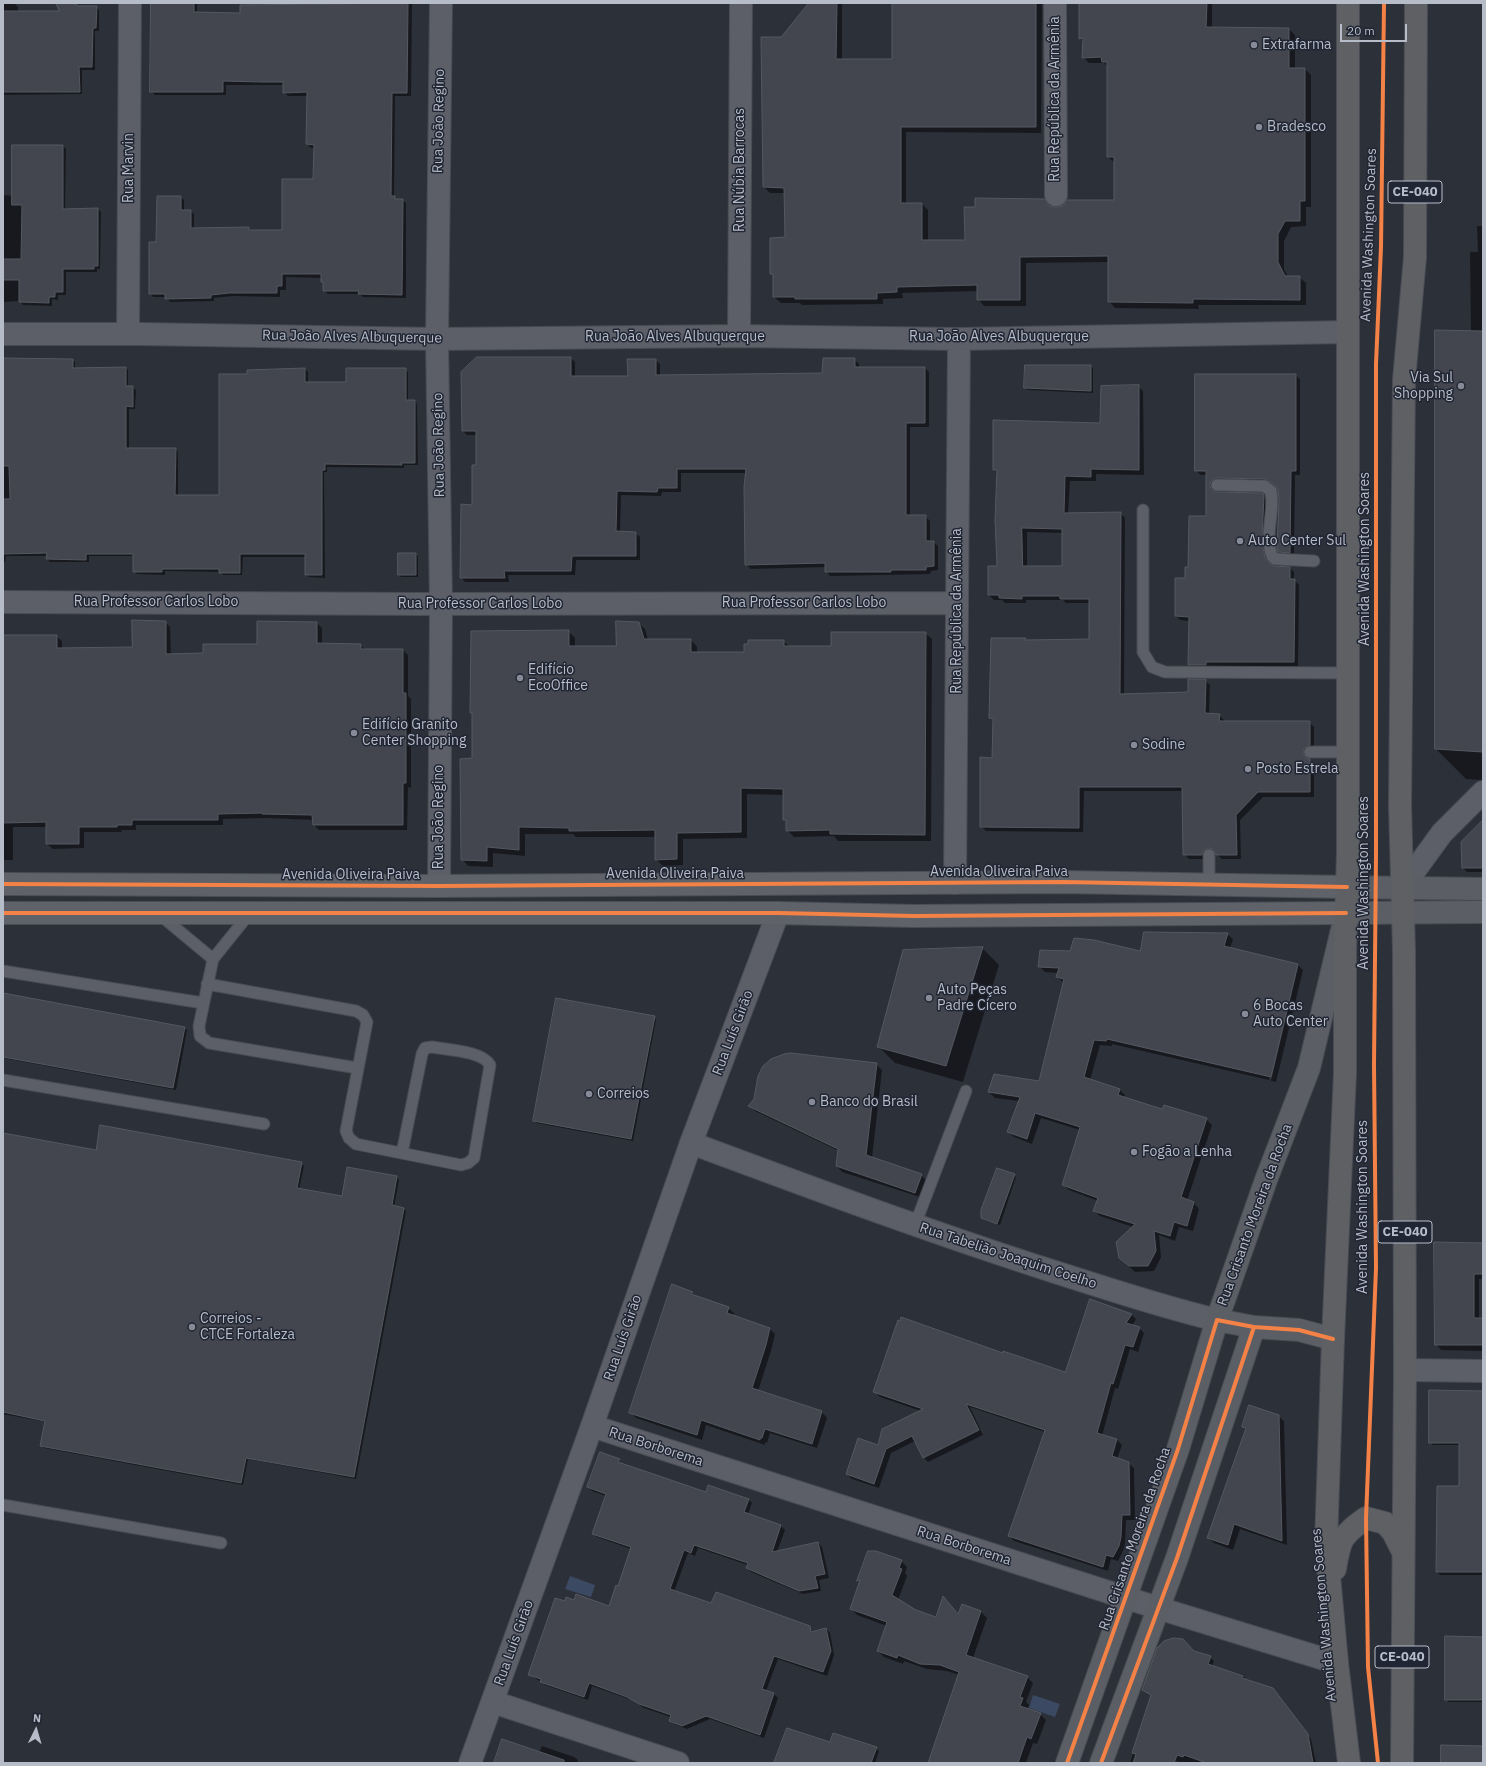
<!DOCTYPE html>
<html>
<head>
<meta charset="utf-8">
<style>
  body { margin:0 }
  #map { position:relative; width:1486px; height:1766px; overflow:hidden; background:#2c3039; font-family:"IBM Plex Sans",sans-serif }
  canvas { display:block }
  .frame { position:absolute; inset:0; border:4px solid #b7bcc9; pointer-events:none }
  .north { position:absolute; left:16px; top:1710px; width:40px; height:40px; -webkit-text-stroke:3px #202633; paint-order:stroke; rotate:5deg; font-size:11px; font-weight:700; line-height:16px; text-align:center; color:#b7bcc9 }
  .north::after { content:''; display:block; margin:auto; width:14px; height:18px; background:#b7bcc9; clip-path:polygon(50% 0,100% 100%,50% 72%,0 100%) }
  .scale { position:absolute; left:1340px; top:24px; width:67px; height:18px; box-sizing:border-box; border:2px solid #b7bcc9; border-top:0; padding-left:5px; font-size:12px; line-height:14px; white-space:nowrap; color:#b7bcc9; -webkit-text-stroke:3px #202633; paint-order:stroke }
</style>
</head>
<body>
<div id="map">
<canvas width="1486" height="1766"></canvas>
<div class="frame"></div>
<div class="north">N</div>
<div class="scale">20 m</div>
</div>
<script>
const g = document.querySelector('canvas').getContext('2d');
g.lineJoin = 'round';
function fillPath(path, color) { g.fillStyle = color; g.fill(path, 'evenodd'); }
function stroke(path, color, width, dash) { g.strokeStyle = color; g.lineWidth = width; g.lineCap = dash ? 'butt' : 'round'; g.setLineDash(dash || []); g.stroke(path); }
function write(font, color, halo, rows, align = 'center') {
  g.font = font + ' "IBM Plex Sans",sans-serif'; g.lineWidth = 3; g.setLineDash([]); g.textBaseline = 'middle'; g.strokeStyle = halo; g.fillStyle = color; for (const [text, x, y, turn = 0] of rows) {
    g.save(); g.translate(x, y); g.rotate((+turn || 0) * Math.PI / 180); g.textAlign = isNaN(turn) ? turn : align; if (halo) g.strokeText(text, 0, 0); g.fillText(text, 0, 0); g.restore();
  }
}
const water = new Path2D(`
  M570 1576 595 1585 591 1597 565 1589Z
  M1033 1695 1060 1704 1055 1717 1029 1708Z`);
const shadow = new Path2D(`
  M61 3H70L79 7H96L99 10V31H95V70H82V94L3 95V4H15L18 7V12H61Z
  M152 3H197V13L241 14 257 6V3H412L411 96H395L394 197 398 200H402L406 203V298L363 297 360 294H328L324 290V284L322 281V278L286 277V290H280V297L233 296 214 298V301L170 302 166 297H153L150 293 157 243 180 197 184 200V211H190L194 214V229L249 228 251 231H283L314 180 315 148H311L307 144 308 96H288L284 92V85H226V95H155L151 91Z
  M808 3H842V60H893V3H1042L1041 133 906 132V204H922L928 210V241H966L1044 200 1051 207 1056 208 1115 201V163L1108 157V67L1104 63H1089L1083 57 1084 42 1080 38V3H1210L1212 5V28L1289 29 1295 35V69H1305L1311 75V207H1306V226L1291 227 1284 241V269L1288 277H1299L1306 283V305H1198L1199 309 1115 308 1109 301V262L1026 263V306H984L978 299V291L902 293 903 298 883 299V304L802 305 800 303H781L774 297V276L771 273 786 238 785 193H770L764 187 782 38 809 5Z
  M63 146 66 149 65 210 98 209 101 212 100 269H97V272H66V295H58V300L52 299V306L23 305 20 301 3 302V195L13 196Z
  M1477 226H1483V780L1466 779 1436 749 1471 332 1470 252H1478Z
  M571 358 575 362V377L629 378 655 360 660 364V376L823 374 854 359 859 364V368H925L929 372V427H910V516H925L930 521V542H933L938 546V570L931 571 930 574 830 576 826 571V567L751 569 746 564V473H681V492H662L661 496 621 495 620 532 635 533 640 537V560H576L575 575H508L509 582H465L461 577 473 506 477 466V435H467L463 431Z
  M3 359 72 360 75 362V369L126 368 128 370V387H133L136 390 135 409H129V449H176L178 452V496H220L248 375 305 369 308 372V383H347L405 369 408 372V401H415L417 404 418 465H404V468L327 467V472H324L325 578 309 577 306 575V557H243L242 575H223L220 572 165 571V575L137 574 134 571V556H89V562H50L47 559 48 556H6L5 562H3Z
  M1090 366 1093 368V393L1028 390 1025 388Z
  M1296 375 1300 380V475H1295L1294 557 1284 556 1279 552 1280 499 1278 488 1269 483 1222 482 1215 485 1214 490 1215 492 1264 496 1268 500 1266 545 1269 563 1274 567 1290 568 1294 572V580L1299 585 1298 666H1210V669H1194L1189 665 1190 621 1180 620 1176 616 1189 568 1207 517V475H1201L1196 471Z
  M1138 386 1143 391 1144 475 1096 474V481H1070L1068 514 1120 513 1125 518 1124 695 1190 693 1205 680 1210 685 1209 714 1219 715 1224 720V722H1309L1314 727V750L1309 753 1307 758 1314 765V797H1263L1240 820 1241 859H1222L1214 852 1208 856 1207 859H1189L1184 854 1183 791H1084L1083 832 986 831 981 826 993 759 994 721 990 718 1025 639 1027 641 1090 640V603H1066L1063 600H1026V603H1005L1002 600H994L989 595 998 567 997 473 994 469 1101 424ZM1027 532 1063 533V567H1027Z
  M415 554 418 556V577H401L399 575Z
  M165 622 170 627 171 655 204 654 258 645 317 623 322 628V645H361L365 650H403L408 655V696L411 699V788L408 787 407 830H319L314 825 313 820 267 818 223 819V825H136V830H121L122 832H84V848L53 849 47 844V827H13V860H3V649L56 636 62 641V649L133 648Z
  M638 623 645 629 648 640H691L697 647V653H745L783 641 790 647H832L925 633 932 639 931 841H838L834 836 794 837 787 830V823L784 819V795L747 794V838L683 839V865L663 866 656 859V837H576L573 834H525V856L493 853V867L468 866 462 859 473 759V715L471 713 472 632 568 631 575 638V647H617Z
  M1483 821V872H1467L1463 868Z
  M1227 934 1233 939 1230 948 1297 964 1303 970 1276 1082 1271 1081 1298 967H1296L1269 1080 1112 1044V1046L1100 1045 1090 1080 1120 1090 1125 1095V1098L1163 1110 1206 1119 1212 1125 1187 1201 1194 1203 1199 1209 1193 1231 1179 1227 1175 1241 1159 1235 1161 1257 1154 1271 1135 1272 1125 1263 1133 1227 1100 1216 1094 1211 1098 1201 1069 1190 1063 1185 1080 1130 1041 1118 1032 1144 1014 1137 1008 1132 1019 1101 995 1098 989 1092 1040 1082 1064 983 1057 977 1058 973 1045 972 1039 966 1141 952Z
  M982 948 999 965 963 1082 895 1063 878 1046Z
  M3 994 184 1028 187 1030 176 1090 3 1058Z
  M654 1017 656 1020 633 1141 536 1123 534 1120Z
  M876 1064 882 1070 872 1158 921 1175 926 1180 920 1197 842 1172 837 1166 839 1151 755 1111 750 1106Z
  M3 1134 97 1151 301 1163 304 1166 299 1189 342 1197 396 1177 399 1180 394 1207 403 1209 406 1211 356 1479 248 1459 243 1485 44 1448 42 1446 46 1422 3 1414Z
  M1014 1175 1016 1177 1000 1225 984 1220 982 1217Z
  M1483 1244V1279H1479V1319H1483V1351L1441 1350 1436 1344Z
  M672 1285 692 1293 696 1296 728 1308 734 1313 733 1316 769 1328 775 1334 771 1351 758 1391 822 1412 827 1418 817 1448 770 1433 767 1443 765 1442V1445L706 1425 702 1440 636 1418 631 1413Z
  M1131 1314 1136 1319 1132 1326 1139 1328 1144 1333 1138 1352 1130 1349 1118 1389 1115 1388 1102 1436 1117 1440 1122 1445 1117 1459 1128 1463 1134 1468 1135 1520H1126L1125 1543 1123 1551 1118 1561 1111 1559 1108 1571 1014 1541 1009 1536 1045 1432 970 1407 983 1435 928 1462 923 1457 915 1441 891 1453 879 1488 852 1479 847 1474 921 1411 880 1397 875 1392 1003 1354 1066 1373Z
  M1483 1392V1575H1440L1437 1572 1460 1487V1445H1433L1430 1442Z
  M1278 1416 1284 1421 1287 1545 1240 1529 1233 1550 1214 1543 1208 1538 1246 1429 1243 1426Z
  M619 1460 622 1465 706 1493 748 1499 752 1503 748 1514 781 1526 785 1530 777 1552 818 1543 822 1547 829 1578 819 1580 821 1591 803 1594 751 1572 747 1568 748 1565 698 1548 695 1556 688 1553 674 1592 712 1604 809 1627 813 1632 826 1629 830 1633 834 1655 827 1676 778 1659 766 1691 774 1694 778 1698 764 1738 710 1719 687 1729 674 1724 670 1721 671 1717 644 1708 632 1700 592 1686 588 1700 545 1685 529 1674 575 1601 609 1607 619 1588 631 1549 597 1537 593 1533 606 1496 592 1491 589 1487Z
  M901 1561 907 1567 905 1573 907 1576 898 1600 916 1611 936 1618 981 1612 987 1618 973 1658 1027 1677 1033 1683 1026 1702 1029 1705 1027 1709 1040 1714 1046 1720 1037 1744 1033 1743 1026 1763H929L959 1675 947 1671 927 1669 904 1661 903 1664 884 1657 878 1651 887 1626 857 1615 851 1608 860 1583 858 1581Z
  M1483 1638V1702H1449L1446 1699Z
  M1194 1652 1210 1657 1214 1661 1212 1666 1243 1676 1246 1680 1276 1693 1311 1739 1316 1763H1222L1241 1696 1199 1763H1182L1155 1754 1163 1763H1130L1152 1696 1144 1689Z
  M830 1743 876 1748 879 1751 875 1763H816Z
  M542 1746 574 1757 578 1760 577 1763H495L539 1753Z`);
const building = new Path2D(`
  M56 3H72L79 6H97L96 28H93L92 67H79L80 92H3V11H59Z
  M151 3H194V12L240 13V5L408 3 407 93H392L391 196H395V199H403L402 295 358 294 359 291H323V282H321V274H282V286H277V293H229L211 295V298L165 299V294H149V242H156L157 196H181V210H191V228L249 227V230H282V179H313L314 145 306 144 307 92 283 93V82H261L223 81V92H150Z
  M809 3H837L836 59H892V3H1036V127H901V203H922V240H965L964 207H975V198L1045 199 1049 206 1056 207 1063 206 1067 200H1114V157H1107V62H1102L1101 57 1082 58 1083 38 1079 39V3H1207L1206 27 1289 28V68H1305V201H1300V221H1285L1278 234V262L1285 276H1300V300L1193 299V303L1108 302V256L1020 257V300H977V285L897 287V292L877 293V299H795V297H773V274H770V238L785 237 784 188 763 187 761 37H781Z
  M12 145H63V209L98 208V266H94V269H63V292H55V297H49V303L19 302V280H3V259H21L22 205H12Z
  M1435 330 1483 331V752L1435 749Z
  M477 357H571V376H628L627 359H656V375L822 373 823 358H855V367H925V423H906V515H926V541H934V566L926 567V570H891V572H825V563L745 565 744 487 746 469H677V488H658L657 492 617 491 616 531 636 532V556H572L571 571H504L505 578H460L461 504 472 505V465H476V431H462L461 372Z
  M3 358 73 359V368L126 367V386H133V407L126 406V448H176L175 495H219V374H247V370L305 368V382H346V368H406V400H415V463H401L402 465 325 464V470H322V575H305V554H240V573H219V569H162V572H133V554H86V560L46 559 47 553 3 554V499H10L9 466H3Z
  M1025 365H1091V391L1024 388Z
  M1195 374H1296V471H1291L1290 553 1278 552 1277 547 1279 499 1278 490 1275 485 1264 479 1217 478 1211 481 1210 485 1211 489 1216 492 1262 493 1264 495 1262 540 1265 558 1270 564 1274 566 1290 567V579H1295L1294 662H1206V665H1188L1189 617 1175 616V578H1185V567H1188L1189 516H1206V471H1195Z
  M1139 385V470L1091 469V477L1065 476 1064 513 1121 512 1120 694 1188 692V679H1206L1205 713 1220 714 1219 721H1310V745L1304 748 1303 752 1306 758 1310 759V792H1258L1236 815 1237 855H1216L1213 849 1209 848 1203 851 1202 855H1183L1182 787H1079V828L980 827V757L992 758 993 719 989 718 991 638H1026L1025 640 1089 639V599H1060V596H1022V599L999 598V595H988V566H997L995 520 997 470H993V420L1100 423 1101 386ZM1022 528 1062 529V566H1023Z
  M398 553H416V575H398Z
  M132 620 166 621V654L203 653V644H257V621L317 622V643L361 644V649H403V693H406V783H403V825H313L312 815 262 814V813L218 814V820H132V825H117V827H79V844H46V822L3 823V635H57V648L132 647Z
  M616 621 639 622 644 639H691V652H744V644H748V640H784V646H831V632H926L925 835 830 834V830L786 831V820H783V789L741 788V832L677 833V859L655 860V830L569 831V828L519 827V850L487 847V861L461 860 460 759 472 758V713H470L471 631 569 630V646H616Z
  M1483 820V868H1462L1461 842Z
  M1144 932 1228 933 1224 946 1298 964 1271 1077 1107 1039 1106 1041 1094 1040 1084 1077 1120 1089 1118 1095 1162 1109 1164 1105 1207 1118 1181 1197 1194 1202 1187 1226 1174 1222 1170 1236 1154 1231 1156 1251 1148 1266H1129L1119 1258 1116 1242 1135 1224 1093 1211 1098 1198 1062 1185 1080 1127 1035 1113 1027 1139 1007 1132 1020 1097 988 1092 994 1074 1039 1081 1064 979 1056 977 1059 968 1038 967 1040 950 1070 951 1074 938 1094 940 1140 951Z
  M983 947 946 1066 877 1047 903 950Z
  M3 993 185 1027 173 1088 3 1057Z
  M556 998 655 1016 631 1139 533 1121Z
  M791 1053 877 1063 866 1155 922 1174 915 1193 836 1166 838 1149 748 1106 754 1099 758 1076 763 1066 771 1059 784 1054Z
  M100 1125 302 1162 297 1188 342 1196 347 1167 397 1176 392 1205 404 1208 354 1477 246 1458 241 1483 40 1446 45 1421 3 1412V1133L96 1150Z
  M997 1168 1015 1174 997 1224 981 1218V1210Z
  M1434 1242 1483 1243V1274H1474V1318H1483V1345H1435Z
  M672 1284 693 1292 691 1294 729 1307 727 1313 770 1328 766 1345 752 1388 822 1411 812 1444 765 1429 762 1438H760V1440L701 1420 697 1435 629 1413Z
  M1090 1299 1132 1314 1126 1323 1140 1327 1133 1347 1125 1345 1113 1384 1111 1383 1097 1433 1117 1439 1112 1456 1129 1462 1130 1515H1122L1121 1537 1119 1546 1113 1557 1106 1555 1103 1567 1008 1536 1045 1430 966 1404 979 1430 923 1458 912 1436 886 1449 874 1484 846 1474 858 1438 878 1445 882 1429 923 1409 873 1392 898 1320 900 1321 901 1317 1003 1353V1351L1065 1372Z
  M1429 1390 1483 1391V1572H1436L1437 1486H1459V1443H1429Z
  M1249 1405 1279 1415 1282 1541 1234 1524 1228 1545 1207 1538 1246 1428 1242 1427Z
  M600 1452 620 1459 618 1462 706 1492 708 1485 749 1499 744 1512 781 1525 772 1552 818 1542 825 1574 815 1576 818 1588 799 1591 746 1568 748 1563 694 1545 691 1553 684 1550 670 1589 711 1603 716 1592 810 1626 811 1632 826 1628 831 1651 823 1672 774 1656 762 1689 774 1693 760 1735 706 1716 682 1726 669 1721 671 1715 639 1704 627 1697 589 1683 584 1697 540 1682 541 1679 528 1675 555 1598 565 1601 566 1597 574 1600 576 1594 609 1606 616 1585 618 1586 631 1547 592 1534 606 1494 587 1487Z
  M868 1551H876L902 1560 899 1568 902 1569 892 1595 916 1610 936 1617 943 1596 958 1614 962 1604 981 1611 966 1655 1028 1676 1020 1697 1023 1698 1020 1706 1041 1713 1031 1739 1027 1737 1018 1763H928L959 1672 940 1665 920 1664 898 1655 897 1658 877 1651 887 1622 850 1609 860 1580 857 1581Z
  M1445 1636 1483 1637V1700H1445Z
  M1174 1638 1183 1639 1194 1651 1211 1656 1208 1664 1243 1676 1242 1678 1273 1688 1308 1734 1313 1763H1207L1184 1755 1183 1757 1177 1755 1174 1763H1133L1136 1754 1132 1753 1151 1695 1142 1690 1157 1648 1164 1641Z
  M787 1728 830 1742 833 1733 877 1747 871 1763H774Z
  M502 1739 564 1760V1763H494Z
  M1441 1745 1483 1746V1763H1441Z`);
const service = new Path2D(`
  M1217 485 1264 486 1271 491C1275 512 1264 535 1272 556L1275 559 1314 561
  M1143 510V652L1152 667 1165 672 1349 673
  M1310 752H1349
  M1209 855V886
  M250 913 213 959 199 1026 200 1036 209 1043 357 1068
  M160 915 213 959
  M3 971 203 1003
  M207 984 356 1011 363 1015 367 1022 346 1131 349 1138 356 1144 461 1165 468 1163 474 1158 490 1065C482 1051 448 1050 432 1047L425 1048 422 1054 402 1153
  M3 1080 264 1124
  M915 1225 966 1091
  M3 1505 221 1543`);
const minor = new Path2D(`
  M1055 3 1056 195
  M128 333 130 3
  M3 334H142L437 339 739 336 959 339 1348 332
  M739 336 741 3
  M3 602 420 604 957 603
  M955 883 959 339
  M439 886 441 604 437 339 441 3
  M691 1143C812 1188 933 1233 1055 1272 1109 1289 1162 1307 1217 1320
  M1405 1370 1483 1371
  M592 1426 1158 1608 1337 1663
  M493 1702 678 1763`);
const tertiary = new Path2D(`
  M1402 888 1442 833 1483 792
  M470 1763 592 1426 691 1143 778 913`);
const secondary = new Path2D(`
  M1347 887 1483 889
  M1217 1320 1254 1327 1299 1330 1333 1339
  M1067 1763 1178 1449 1217 1320 1266 1180 1309 1068 1346 913 1483 912
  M1101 1763 1177 1558 1254 1327`);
const primary = new Path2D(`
  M3 884 439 886 1063 882 1347 887
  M3 913H778L913 916 1346 913`);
const trunk = new Path2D(`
  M1348 3V853L1345 950V1073L1333 1339 1326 1543 1337 1663 1349 1763
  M1335 1569C1340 1539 1341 1536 1366 1518L1385 1523 1393 1532 1402 1550
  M1402 1763 1405 1370 1404 951 1400 805 1404 380 1415 257 1416 3`);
const cycleway = new Path2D(`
  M3 884 439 886 1063 882 1347 887
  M3 913H778L913 916 1346 913
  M1067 1763 1178 1449 1217 1320 1254 1327 1299 1330 1333 1339
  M1101 1763 1177 1558 1254 1327
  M1378 1763 1368 1667 1366 1518 1376 1268 1374 1065 1376 854V364L1381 247 1384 3`);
const markers = [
  [1254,45,4,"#868b97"],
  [1259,127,4,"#868b97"],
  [1461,386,4,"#868b97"],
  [1240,541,4,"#868b97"],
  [520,678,4,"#868b97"],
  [354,733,4,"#868b97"],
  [1134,745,4,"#868b97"],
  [1248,769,4,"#868b97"],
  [929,998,4,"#868b97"],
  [1245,1014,4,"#868b97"],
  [589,1094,4,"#868b97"],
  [812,1102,4,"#868b97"],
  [1134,1152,4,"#868b97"],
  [192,1327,4,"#868b97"]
];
const shields = [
  [1415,192,54],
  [1405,1232,54],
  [1402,1657,54]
];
const shieldNames = [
  ["CE-040",1415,192],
  ["CE-040",1405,1232],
  ["CE-040",1402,1657]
];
const poiNames = [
  ["Extrafarma",1262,45],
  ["Bradesco",1267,127],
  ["Via Sul",1453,378,"right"],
  ["Shopping",1453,394,"right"],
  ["Auto Center Sul",1248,541],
  ["Edifício",528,670],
  ["EcoOffice",528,686],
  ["Edifício Granito",362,725],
  ["Center Shopping",362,741],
  ["Sodine",1142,745],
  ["Posto Estrela",1256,769],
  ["Auto Peças",937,990],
  ["Padre Cícero",937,1006],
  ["6 Bocas",1253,1006],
  ["Auto Center",1253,1022],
  ["Correios",597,1094],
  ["Banco do Brasil",820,1102],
  ["Fogão a Lenha",1142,1152],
  ["Correios -",200,1319],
  ["CTCE Fortaleza",200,1335]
];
const streetNames = [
  ["Rua República da Armênia",1055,99,-90],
  ["Rua João Regino",439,121,-89],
  ["Rua Marvin",129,168,-90],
  ["Rua Núbia Barrocas",740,170,-90],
  ["Avenida Washington Soares",1369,235,-88],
  ["Rua João Alves Albuquerque",352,337,1],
  ["Rua João Alves Albuquerque",675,337],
  ["Rua João Alves Albuquerque",999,337],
  ["Rua João Regino",439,445,-91],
  ["Avenida Washington Soares",1365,559,-90],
  ["Rua Professor Carlos Lobo",156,602],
  ["Rua Professor Carlos Lobo",804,603],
  ["Rua Professor Carlos Lobo",480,604],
  ["Rua República da Armênia",957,611,-90],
  ["Rua João Regino",439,817,-90],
  ["Avenida Oliveira Paiva",999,872],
  ["Avenida Oliveira Paiva",675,874],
  ["Avenida Oliveira Paiva",351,875],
  ["Avenida Washington Soares",1364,883,-90],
  ["Rua Luís Girão",733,1033,-69],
  ["Avenida Washington Soares",1363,1207,-90],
  ["Rua Crisanto Moreira da Rocha",1255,1215,-70],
  ["Rua Tabelião Joaquim Coelho",1008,1256,18],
  ["Rua Luís Girão",623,1338,-71],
  ["Rua Borborema",656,1447,18],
  ["Rua Crisanto Moreira da Rocha",1135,1539,-71],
  ["Rua Borborema",964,1546,18],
  ["Avenida Washington Soares",1324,1615,-95],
  ["Rua Luís Girão",514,1643,-70]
];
fillPath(water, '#3c4962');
fillPath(shadow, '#0007');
fillPath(building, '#43464e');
stroke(building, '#545861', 1);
stroke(service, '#484b52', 13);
stroke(minor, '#484b52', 24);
stroke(tertiary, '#484b52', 24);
stroke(secondary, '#484b52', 24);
stroke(primary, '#4a4d56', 24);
stroke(trunk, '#494c55', 24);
stroke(service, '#5c5f67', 11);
stroke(minor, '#5c5f67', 22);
stroke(tertiary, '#5c5f67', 22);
stroke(secondary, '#5b5e65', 22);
stroke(primary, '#5f6268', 22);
stroke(trunk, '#5e6064', 22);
stroke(cycleway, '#f48246', 4);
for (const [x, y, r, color] of markers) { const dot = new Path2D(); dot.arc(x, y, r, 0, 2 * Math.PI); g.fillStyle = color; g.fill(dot); stroke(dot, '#202633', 1.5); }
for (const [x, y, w] of shields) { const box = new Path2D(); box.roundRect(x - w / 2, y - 11, w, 22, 3); g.fillStyle = '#202633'; g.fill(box); stroke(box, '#b7bcc9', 1); }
write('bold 13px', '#b7bcc9', null, shieldNames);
write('14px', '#b7bcc9', '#202633', poiNames, 'left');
write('14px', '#b7bcc9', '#202633', streetNames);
</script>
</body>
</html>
